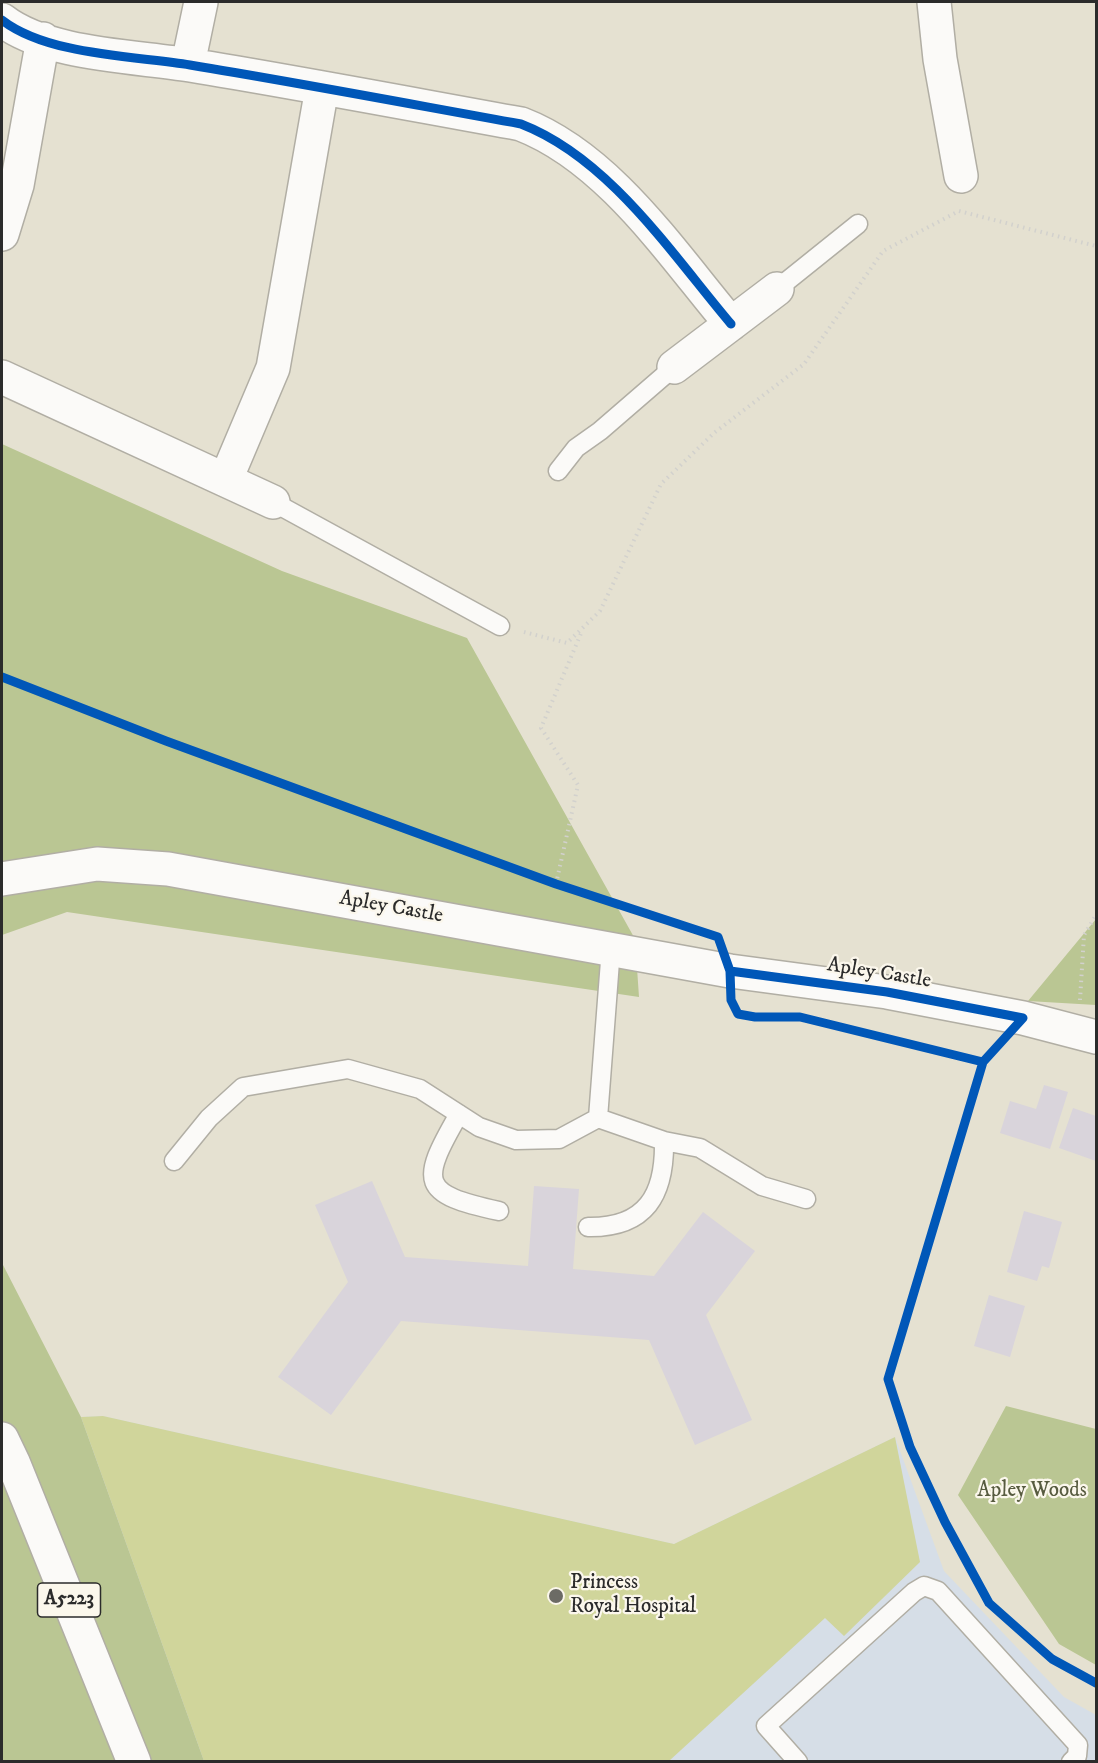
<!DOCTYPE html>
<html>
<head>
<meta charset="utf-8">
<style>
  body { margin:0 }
  #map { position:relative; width:1098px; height:1763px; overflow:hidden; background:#e5e1d1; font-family:"IM FELL DW Pica",serif }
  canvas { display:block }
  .frame { position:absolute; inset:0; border:3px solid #2b2b2b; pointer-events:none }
</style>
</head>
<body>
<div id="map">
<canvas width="1098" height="1763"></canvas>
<div class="frame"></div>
</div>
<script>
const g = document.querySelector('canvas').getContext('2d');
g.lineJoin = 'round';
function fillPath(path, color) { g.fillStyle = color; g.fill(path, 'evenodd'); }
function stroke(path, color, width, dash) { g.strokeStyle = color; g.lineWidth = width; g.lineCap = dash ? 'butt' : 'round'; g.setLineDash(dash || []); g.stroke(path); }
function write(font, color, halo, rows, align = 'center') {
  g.font = font + ' "IM FELL DW Pica",serif'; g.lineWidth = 4.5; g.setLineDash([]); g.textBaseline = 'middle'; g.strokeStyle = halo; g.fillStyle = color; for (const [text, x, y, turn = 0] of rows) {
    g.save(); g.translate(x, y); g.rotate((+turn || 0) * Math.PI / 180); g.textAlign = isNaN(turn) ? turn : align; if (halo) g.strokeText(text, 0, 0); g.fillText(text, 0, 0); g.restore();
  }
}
const built = new Path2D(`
  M103 1416 674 1544 895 1437 944 1571 1064 1697 1096 1715V1761H204L81 1417Z`);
const green = new Path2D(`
  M103 1416 674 1544 895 1437 920 1562 844 1636 825 1618 669 1761H204L81 1417Z`);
const forest = new Path2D(`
  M2 444 282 571 467 638 635 939 639 997 67 912 2 935Z
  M1096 919V1005L1028 1001Z
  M2 1263 81 1417 204 1761H2Z
  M1006 1406 1096 1429V1665L1059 1644 958 1495Z`);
const building = new Path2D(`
  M1044 1085 1068 1092 1050 1149 1000 1133 1010 1101 1036 1109Z
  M1073 1108 1096 1116V1161L1059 1148Z
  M372 1181 405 1257 528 1266 534 1186 579 1189 573 1269 654 1276 703 1212 755 1251 706 1315 752 1420 695 1445 649 1340 401 1321 331 1415 278 1377 348 1282 315 1205Z
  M1024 1211 1062 1222 1049 1268 1042 1266 1037 1281 1007 1272Z
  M989 1295 1025 1306 1010 1357 974 1346Z`);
const path = new Path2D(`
  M524 632 567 643 600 611 661 484 714 433 804 364 883 251 959 211 1096 246
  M556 884 578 785 541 728 582 631
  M1080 1000 1084 935 1096 915`);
const service = new Path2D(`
  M777 289 858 224
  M558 471 576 448 600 431 674 367
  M273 502 500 626
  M459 1114C419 1183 420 1194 499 1211
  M598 1118 664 1141 700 1148 762 1186 806 1199
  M174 1161 209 1118 243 1087 348 1069 420 1089 479 1127 516 1140 559 1139 598 1118 611 948
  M588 1227C646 1228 665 1195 664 1141
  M798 1762 766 1726 914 1592 924 1586 938 1591 1078 1745 1077 1756 1071 1762`);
const minor = new Path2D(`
  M934 2 940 59 961 176
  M2 20C47 55 134 56 190 65 300 83 410 104 521 124 609 158 671 253 731 324
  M188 64 201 2
  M2 234 17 185 43 39
  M674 367 777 289
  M2 377 273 502
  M226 479 273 368 322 88
  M2 879 97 864 168 869 730 971 887 992 1023 1018 1096 1037`);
const primary = new Path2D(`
  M2 1439 13 1462 134 1762`);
const cycleway = new Path2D(`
  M2 20C47 55 134 56 190 65 300 83 410 104 521 124 609 158 671 253 731 324
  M2 677 166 741 556 884 718 937 730 971 731 1000 738 1014 755 1017H800L983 1062
  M730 971 887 992 1023 1018
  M1023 1018 983 1062 888 1379 910 1447 945 1522 989 1603 1052 1659 1096 1683`);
const markers = [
  [556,1596,8,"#6c6b65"]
];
const shields = [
  [69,1600,63]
];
const shieldNames = [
  ["A5223",69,1600]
];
const streetNames = [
  ["Apley Castle",391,908,10],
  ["Apley Castle",879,974,9]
];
const parkNames = [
  ["Apley Woods",1032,1492]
];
const poiNames = [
  ["Princess",570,1584],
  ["Royal Hospital",570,1608]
];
fillPath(built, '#d6dee7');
fillPath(green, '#d0d59b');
fillPath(forest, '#bac693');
fillPath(building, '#d9d4db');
stroke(service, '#b1aea4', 21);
stroke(minor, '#b1aea4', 36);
stroke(primary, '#b1aea4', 36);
stroke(path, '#d2d1cd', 4, [1.5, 4.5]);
stroke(service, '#fbfaf8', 18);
stroke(minor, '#fbfaf8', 33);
stroke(primary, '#fbfaf8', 33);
stroke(cycleway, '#0057b8', 9);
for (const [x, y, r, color] of markers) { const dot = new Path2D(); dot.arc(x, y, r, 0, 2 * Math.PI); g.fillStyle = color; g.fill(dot); stroke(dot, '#fbf7ec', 2); }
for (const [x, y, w] of shields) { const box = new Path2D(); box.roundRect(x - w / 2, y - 17, w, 34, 4.5); g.fillStyle = '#fbf7ec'; g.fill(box); stroke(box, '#2b2b2b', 1.5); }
write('bold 20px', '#2b2b2b', null, shieldNames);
write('21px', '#2b2b2b', '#fbf7ec', streetNames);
write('21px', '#575b3f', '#fbf7ec', parkNames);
write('21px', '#2b2b2b', '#fbf7ec', poiNames, 'left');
</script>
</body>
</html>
